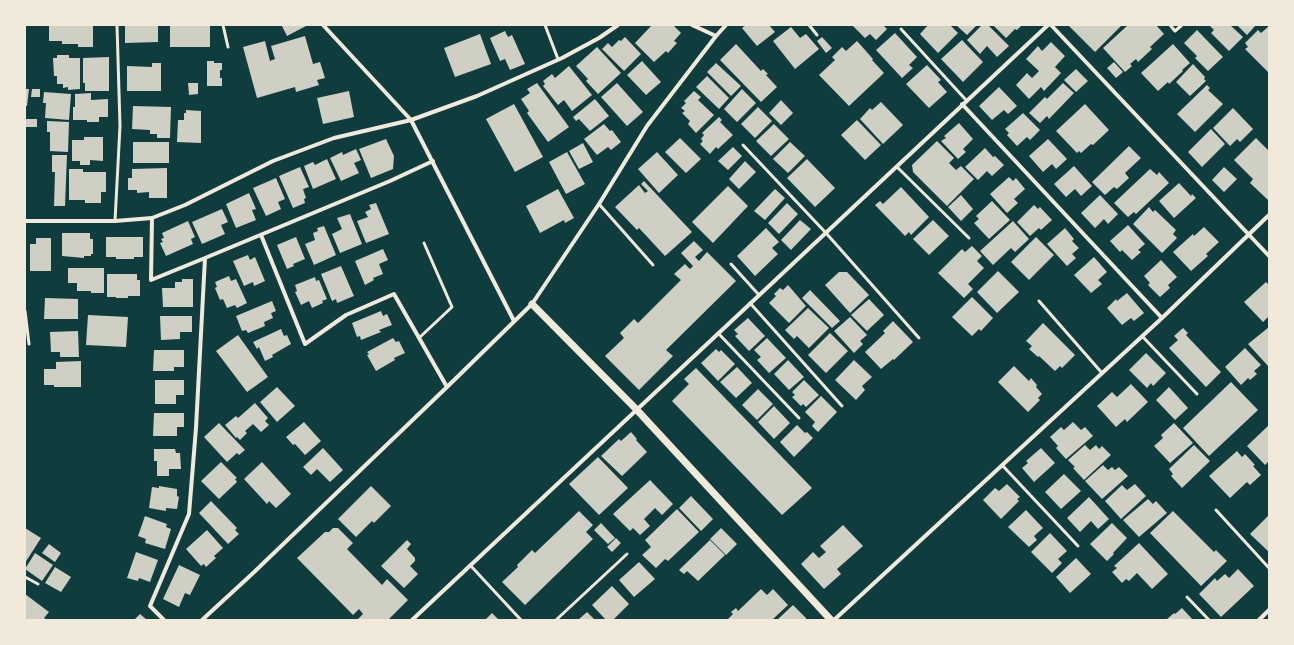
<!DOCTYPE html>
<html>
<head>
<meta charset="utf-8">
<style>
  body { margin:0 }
  #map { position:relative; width:1294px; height:645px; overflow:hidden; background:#0f3d3e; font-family:"Open Sans",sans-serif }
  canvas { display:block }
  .frame { position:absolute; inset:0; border:26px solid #f1e9da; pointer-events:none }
</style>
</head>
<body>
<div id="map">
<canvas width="1294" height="645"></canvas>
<div class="frame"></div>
</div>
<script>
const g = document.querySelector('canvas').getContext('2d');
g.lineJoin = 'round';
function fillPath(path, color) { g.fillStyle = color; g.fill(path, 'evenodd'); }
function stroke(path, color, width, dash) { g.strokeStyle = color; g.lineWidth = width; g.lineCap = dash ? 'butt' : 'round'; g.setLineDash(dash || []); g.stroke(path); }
const building = new Path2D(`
  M49 25H93V47H78V44H62V41H49Z
  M125 25H158V42L125 43Z
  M170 25H210V47H170Z
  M284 25H306V26L287 36 282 26Z
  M652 25H673L681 33 674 41 677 43 668 53 666 51 654 62 635 43Z
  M746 25H769L775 32 757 46 742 28Z
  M852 25H883L887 29 876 40 870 34 865 38Z
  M928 25H950L958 33 938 53 920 34Z
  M956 25H977L967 35Z
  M982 25H988L1009 46 997 57 987 46 980 54 967 40Z
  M993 25H1022L1017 30 1015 29 1006 38Z
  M1070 25H1122L1095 52 1069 26Z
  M1128 25H1156L1164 34 1150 47 1152 49 1138 62 1136 59 1130 64 1132 66 1125 72 1103 48Z
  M1209 25H1230L1243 37 1229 51 1211 33 1214 30Z
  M1237 25H1256L1247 35Z
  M1269 26V73L1245 49 1248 47 1245 43 1258 30 1261 33Z
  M791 27 800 38 806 34 819 49 795 69 773 41Z
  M1197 30 1223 57 1208 71 1195 58 1197 56 1184 43Z
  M505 31 508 37 512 35 525 64 510 70 505 59 500 61 490 38Z
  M895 33 917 57 909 65 913 68 902 78 876 50Z
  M480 34 491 64 455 77 444 48Z
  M305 36 313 64 320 62 325 78 317 80 319 85 296 92 295 87 257 98 243 47 265 41 270 61 275 59 271 46Z
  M625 37 641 54 624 71 602 49 608 43 612 47 619 40 621 41Z
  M822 37 832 48 826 53 817 41Z
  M962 40 983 62 963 82 941 59Z
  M857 41 873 59 872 60 884 73 849 106 819 75 835 60 832 57 842 47 846 51Z
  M1051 42 1065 56 1055 67 1061 73 1044 91 1041 87 1029 99 1016 85 1027 73 1032 78 1039 71 1026 59 1038 46 1042 51Z
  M736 44 761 71 763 69 768 74 766 75 777 87 761 102 720 60Z
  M1173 44 1190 63 1182 70 1183 71 1169 84 1168 82 1158 91 1141 73Z
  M597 47 621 73 598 94 586 81 588 79 576 66Z
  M57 55H69V58H80V89L68 90V87L63 88V84H57V76H54L53 58H57Z
  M109 57V91H85V83H83V58Z
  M207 61H214V63H222V70H220V78H222V86H207Z
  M642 61 661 82 646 95 627 75Z
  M1114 62 1123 72 1116 78 1107 68Z
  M152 63H161V91H127V66L152 67Z
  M716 63 741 86 731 96 707 72Z
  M1193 64 1205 77 1204 79 1206 81 1190 96 1176 82Z
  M927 65 941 80 938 82 947 92 929 108 906 84Z
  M569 66 592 95 572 111 564 100 558 105 543 86 545 84 543 81 552 74 555 78Z
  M1076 69 1088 81 1076 92 1064 80Z
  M707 76 729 98 719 109 696 87Z
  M188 83H198V94L189 95Z
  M537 83 569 127 548 142 527 113 529 111 521 99 530 93 527 89Z
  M617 83 643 112 627 126 601 97Z
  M1063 83 1074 93 1049 119 1047 116 1040 123 1029 113 1045 97 1047 99Z
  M1207 85 1210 88 1208 90 1223 104 1195 132 1177 114Z
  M999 87 1017 106 1008 114 1004 110 992 120 979 106Z
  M25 89H29L27 106H25Z
  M32 89H40V97H31Z
  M742 89 756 103 737 122 724 109Z
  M349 91 354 117 323 124 317 98Z
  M694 91 701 97 698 100 714 115 696 133 688 124 690 121 682 113 685 111 681 108 686 103 684 101Z
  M44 92 71 94 69 120 45 118 46 103H43Z
  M91 93V100L108 99V117H99V122H87V120H73V107H75V94Z
  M595 99 609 116 590 131 579 119 576 121 573 117Z
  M781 100 793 113 781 125 769 113Z
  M881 102 903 125 883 144 860 119 870 108 872 110Z
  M514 104 543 157 515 172 486 119Z
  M1085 104 1109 130 1093 145 1091 144 1081 153 1079 151 1077 153 1056 131Z
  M133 106 171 107 170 138H157V134H150V130L132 129Z
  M758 107 772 121 755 138 741 124Z
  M1233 108 1253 129 1240 142 1237 139 1230 146 1213 128Z
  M186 110 201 111V143L177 142 178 120H184V113H186Z
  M1023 113 1040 130 1030 140 1027 137 1017 146 1007 135 1009 133 1005 129Z
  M719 117 722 120 720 122 733 135 718 149 716 147 710 154 700 144 703 141 701 139 704 135 702 133Z
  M25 119H37V127H25Z
  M857 120 881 145 865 160 841 135Z
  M47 121 69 122 68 152 50 151V132H47Z
  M959 123 973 139 963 149 966 152 958 159 941 141 946 138 944 136Z
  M604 124 610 131 612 130 621 142 611 150 608 147 597 155 584 139Z
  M774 124 789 139 771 156 756 141Z
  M1211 129 1225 144 1202 167 1188 152Z
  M84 137H103V161L90 160V165H80V161H72V140H84Z
  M680 138 701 159 686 173 665 152Z
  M1256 138 1269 151V199L1268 200 1250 183 1253 179 1234 160Z
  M386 139 394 156 393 169 371 178 359 149Z
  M1048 139 1067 159 1056 169 1052 164 1043 172 1029 156Z
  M937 141 954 158 949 163 956 170 961 166 974 179 947 206 913 172 912 165Z
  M133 142H169V163H133Z
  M790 142 805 156 788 173 773 159Z
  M583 143 593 162 579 169 569 151Z
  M1129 146 1141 158 1125 173 1129 178 1117 189 1114 187 1105 195 1092 182Z
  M733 147 742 156 728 170 718 161Z
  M985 148 993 157 995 156 1004 165 992 176 987 171 978 180 965 167Z
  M356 149 361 160 354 163 359 173 341 181 330 158 342 152 343 155Z
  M567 152 585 184 566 194 549 162Z
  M657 152 678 175 659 193 638 169Z
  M52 155H67L65 206H54L55 172H52Z
  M327 159 336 179 313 189 304 166 313 162 315 165Z
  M807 159 835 188 815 207 787 178Z
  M745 161 756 172 739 189 729 179Z
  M1074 166 1092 186 1081 196 1075 189 1066 197 1054 184Z
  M300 167 309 187 303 189 306 198 304 199 305 203 293 208 279 176Z
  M1224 167 1237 179 1224 192 1212 180Z
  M167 168V198H149V192L137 193V190H128V178H132V169Z
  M69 169H83V172H106V192H101V203H85V200H69Z
  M1150 169 1157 175 1159 172 1169 183 1136 214 1134 212 1128 217 1114 203Z
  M1009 177 1013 181 1016 178 1025 189 1014 199 1018 203 1007 213 990 194Z
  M276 178 285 199 278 202 281 209 266 216 253 188Z
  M644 181 692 232 665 256 639 228 637 230 615 207 639 185 645 193 648 191 641 184Z
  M1179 183 1191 196 1192 194 1196 198 1174 218 1159 201Z
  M728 186 748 206 713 243 692 222Z
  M901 187 929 217 911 235 909 232 905 236 875 205 880 201 883 204Z
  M558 189 574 218 565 223 564 220 540 233 526 206Z
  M775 189 785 198 765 220 754 211Z
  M249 193 256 209 252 210 256 220 236 228 226 204Z
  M961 195 973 209 961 221 948 207Z
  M1100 195 1118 214 1108 224 1104 219 1095 228 1081 213Z
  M992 201 1010 220 989 239 974 223 979 219 976 216Z
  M376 203 389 234 366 243 357 221 368 217 365 212 371 209 369 205Z
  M787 203 798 214 779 234 768 223Z
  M1034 205 1038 209 1040 207 1052 220 1041 230 1039 228 1030 236 1017 222Z
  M1149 207 1153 212 1155 210 1176 230 1173 234 1177 238 1162 253 1133 224Z
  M222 209 228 222 221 225 225 234 202 244 192 222Z
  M350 214 362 244 340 253 332 234 342 229 337 218Z
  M800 220 811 229 791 250 781 240Z
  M933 220 949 236 929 255 913 239Z
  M188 221 195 237 191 239 193 244 166 256 160 243 163 242 161 239 164 238 162 233Z
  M1013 221 1029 239 1015 252 1011 248 993 265 980 251Z
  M1128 225 1145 244 1138 250 1141 252 1132 260 1122 250 1120 252 1110 241Z
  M324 226 336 255 314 265 305 244 315 240 313 233 318 231 317 228Z
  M1204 227 1219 242 1206 254 1208 256 1191 271 1173 252 1193 234 1194 236Z
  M766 228 779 242 772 248 778 254 755 276 737 256Z
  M1065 228 1074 239 1072 241 1079 248 1072 254 1076 258 1067 266 1047 244Z
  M62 233H90V239H93V254H91V256H84V258L62 256Z
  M106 237H143V257H134V259H116V257H106Z
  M296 237 305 259 293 264 294 266 287 269 277 245Z
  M1036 237 1054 255 1029 280 1011 262Z
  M36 238H51V271H30V244H36Z
  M694 241 703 250 695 257 699 261 707 252 736 281 666 350 673 356 639 390 605 356 624 338 620 333 634 319 638 323 681 280 674 274 685 264 690 269 693 266 681 253Z
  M972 246 982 256 977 261 984 268 968 284 973 289 964 298 938 273 962 249 965 252Z
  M383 249 388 260 379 264 383 274 373 278 374 280 365 285 355 261Z
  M248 255 250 260 255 257 265 281 254 286 253 282 244 286 233 261Z
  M1094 257 1107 272 1098 280 1102 284 1091 293 1074 275Z
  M1161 260 1177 277 1168 285 1170 288 1160 297 1148 285 1150 283 1144 276Z
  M341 266 354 296 337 303 336 299 332 301 321 274Z
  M68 268H104V293H91V291H77V283H68Z
  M998 271 1019 292 997 313 977 292Z
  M839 272H847L869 295 850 313 825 285Z
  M107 274H137V280H140V296H128V298H116V297H107Z
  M229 276 231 281 236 279 247 303 237 308 235 305 227 308 223 299 220 300 215 288 217 287 215 282Z
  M315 277 316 281 319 280 327 299 322 301 323 303 312 308 309 301 301 305 295 292 297 291 295 285Z
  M182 279H193V307H163L162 288H175V282H182Z
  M1266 282 1269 285V316L1263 322 1244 302Z
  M788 285 806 306 789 323 769 303 776 296 774 294 780 288 783 290Z
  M810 290 840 321 832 328 802 298Z
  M1127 293 1144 313 1134 321 1131 318 1122 325 1107 308 1116 299 1117 301Z
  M972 297 993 318 981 331 979 329 972 336 952 317Z
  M45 298 78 299V319H44Z
  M869 299 884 315 867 331 851 315Z
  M272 301 276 311 271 313 273 318 264 322 265 326 248 333 246 330 242 331 236 316Z
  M808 308 829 328 809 348 797 336 794 339 785 330Z
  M381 311 383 316 387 314 392 325 379 330 381 332 361 340 360 336 357 337 352 323Z
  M88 315 128 317 126 347 86 345Z
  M160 316H192V332H180V339L161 340Z
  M850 317 867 335 860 341 863 344 854 353 834 331Z
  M748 318 765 336 749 351 735 336 738 334 734 330Z
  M893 321 913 342 894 360 893 359 881 369 865 352 885 333 883 331Z
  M1043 323 1075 355 1062 368 1060 366 1055 371 1039 356 1038 357 1029 349 1032 346 1026 341Z
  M1269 327V367L1248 344Z
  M1183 328 1188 333 1186 335 1221 372 1206 387 1169 348 1178 340 1174 336Z
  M281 329 284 336 287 335 291 344 272 355 273 357 265 361 259 347 257 349 253 342Z
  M78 331 79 357H60V352H51L50 332Z
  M830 333 848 351 826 373 808 355Z
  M238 335 268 377 247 392 216 351Z
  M393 338 396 342 399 341 405 353 394 358 395 360 376 371 367 355 369 354 367 352Z
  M767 338 786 358 769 373 757 360 761 357 754 350Z
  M1245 348 1261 365 1254 371 1257 374 1250 380 1248 378 1241 385 1225 367Z
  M716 349 719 352 721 350 735 364 718 381 701 363Z
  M154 350H184V367H174V371H153Z
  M1146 353 1166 373 1153 386 1151 383 1147 388 1129 370Z
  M788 360 804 377 789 390 774 374Z
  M854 360 872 377 862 386 865 390 856 400 835 380Z
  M81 361V387H54V385H44V369H56V362Z
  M1014 366 1029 381 1031 378 1037 385 1036 387 1042 394 1038 398 1040 400 1028 412 998 382Z
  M737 367 752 383 736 398 720 382Z
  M696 368 812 488 782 515 672 401 689 384 684 379Z
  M155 380H184V395H176V404H155Z
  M804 380 819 395 806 407 803 404 801 406 792 397 795 395 792 392Z
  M1231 382 1258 410 1209 456 1183 428Z
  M1131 384 1148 402 1127 422 1125 419 1116 427 1097 406 1112 392 1117 397Z
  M277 387 295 406 277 422 260 402Z
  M1169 387 1188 408 1175 420 1156 400Z
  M758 389 773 404 757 420 742 405Z
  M821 396 837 412 818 432 812 426 815 422 805 412Z
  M255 403 268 418 265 421 269 425 261 432 253 424 245 431 247 433 240 440 237 437 236 438 225 425 236 416 238 418Z
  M774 406 790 423 774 439 758 422Z
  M154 413H184V427H177V436H153Z
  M304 422 321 441 305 455 295 444 293 445 286 437Z
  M1073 422 1081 430 1085 427 1093 436 1066 459 1056 448 1058 446 1050 437 1061 427 1064 430Z
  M219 423 245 450 239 455 237 453 227 462 204 437Z
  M1174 423 1193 443 1170 463 1154 446 1163 438 1161 435Z
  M797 425 805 433 807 432 813 438 794 457 780 442Z
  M1269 425V461L1265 465 1247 446Z
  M631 432 637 439 636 440 647 452 622 476 601 456 619 439 621 441Z
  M1085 445 1090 450 1096 445 1099 449 1102 446 1111 455 1084 480 1073 468 1075 467 1068 460Z
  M1194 445 1210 461 1182 488 1171 476 1173 474 1169 469Z
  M323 448 343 470 330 482 317 469 311 475 303 467Z
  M1041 448 1055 463 1034 482 1022 468 1028 463 1026 461Z
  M154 449H175L176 453H180L181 469H169V476H157V461H154Z
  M1237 451 1242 457 1245 454 1255 465 1253 466 1261 475 1250 485 1247 482 1230 498 1209 476Z
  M598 457 628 488 599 515 569 484Z
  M221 462 237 478 235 479 237 482 219 499 201 481Z
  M262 462 291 494 276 508 269 501 267 504 244 479Z
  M1103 465 1108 470 1112 467 1115 470 1119 467 1128 476 1102 499 1085 481Z
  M1064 474 1081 491 1061 509 1045 492Z
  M650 480 673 504 662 515 655 508 644 519 650 526 640 535 633 528 630 531 613 514Z
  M1007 484 1020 497 1017 499 1019 501 1001 519 983 500 995 488 999 491Z
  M1135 484 1146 496 1121 519 1105 501 1122 485 1127 490Z
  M159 486 177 489V496L179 497 177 509 166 508V511L149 508 152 487 159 488Z
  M371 486 391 506 374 523 372 521 356 537 338 519Z
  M691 496 713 519 701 531 679 508Z
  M1089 497 1109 519 1098 529 1091 521 1080 532 1067 518Z
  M1148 499 1153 504 1156 501 1167 513 1139 537 1123 520Z
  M211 501 237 528 235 530 239 534 228 544 199 513Z
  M677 509 699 532 668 561 665 559 656 568 642 555 651 547 645 540Z
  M1026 510 1043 528 1034 536 1037 540 1029 547 1008 527Z
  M579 511 593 525 586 532 593 539 525 605 502 582 518 567 517 565 532 550 535 553Z
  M1173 511 1214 552 1216 550 1227 561 1201 586 1150 533Z
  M1269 515V552L1250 534Z
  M145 516 167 524 166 527 171 529 165 549 145 543 146 539 138 536Z
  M601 523 615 538 608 544 594 530Z
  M1112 523 1127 538 1113 553 1114 554 1107 561 1090 544Z
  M843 525 863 546 837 569 841 574 824 589 801 564 813 552 819 558 826 552 820 546Z
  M25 528 41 538 25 563Z
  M333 528H338L353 543 347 549 382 585 387 579 408 600 388 620H357L363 614 359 609 353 615 297 558 325 532H329Z
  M721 528 737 544 726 555 710 539Z
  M207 530 223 548 214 556 216 558 206 567 204 564 201 566 186 549Z
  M1050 533 1067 551 1058 559 1062 563 1052 573 1031 552Z
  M616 538 621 543 612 552 607 547Z
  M407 540 411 544 407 549 415 558V561L410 566 418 574 404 588 381 566Z
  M710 540 725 555 698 581 687 571 684 574 679 570Z
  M1139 543 1168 574 1152 589 1137 573 1129 581 1126 579 1122 583 1112 572 1117 568 1114 566Z
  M49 544 61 553 55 562 42 553Z
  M136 552 158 560 150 582 139 578 138 581 127 578Z
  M35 553 53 565 42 581 25 569Z
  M1076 558 1091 574 1070 593 1056 577Z
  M639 562 655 579 634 597 619 580Z
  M179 565 200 575 190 595 185 593 179 607 163 599Z
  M55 567 71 577 61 592 45 583Z
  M1238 569 1254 586 1221 617 1199 594 1215 578 1217 581 1225 574 1229 578Z
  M612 586 629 604 613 620H606L592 605Z
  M761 589 767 595 773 589 788 605 772 620H727L733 614 731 612 736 608 738 611Z
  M25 594 49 612 44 618 47 620H25Z
  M793 605 806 618V620H777Z
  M1182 608 1193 620H1166L1174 613 1175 614Z
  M587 612 595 620H578Z
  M492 613 499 620H485Z
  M140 614 147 620H134Z`);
const service = new Path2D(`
  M223 25 228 47
  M545 25 558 59
  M809 25 817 35
  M1170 25 1175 31 1182 25
  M901 29 966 100
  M743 145 826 233 919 338
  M897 167 969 238
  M599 204 653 265
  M115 221 120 126 117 25
  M731 264 759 295
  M1039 301 1102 373
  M750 303 842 406
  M25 311 29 344
  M718 333 799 418
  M1142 336 1197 394
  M419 338 452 307 424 243
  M1002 465 1078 546
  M1216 510 1269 568
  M470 565 521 620
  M25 577 38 584
  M1187 597 1209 620
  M556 620 627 554`);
const minor = new Path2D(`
  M323 25 411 120 514 321
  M692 25 716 36
  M1051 25 1269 256
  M962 104 1162 318
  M152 218 151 280 205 258
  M25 221H115L152 218 185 205 273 161 334 138 411 120 477 96 562 58 599 38 618 25
  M261 235 305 344 346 315 394 294 447 387
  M164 620 150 606 189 514 196 428 205 258 390 181 433 161
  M202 620 251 575 447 387 532 304 599 204 647 126 716 36 726 25
  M412 620 1048 25
  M834 620 1162 318 1269 215
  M1259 620 1269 610`);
const tertiary = new Path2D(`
  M532 304 636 409 831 620`);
fillPath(building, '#cfcfc3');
stroke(service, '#f1e9da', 3);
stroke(minor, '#f1e9da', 4);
stroke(tertiary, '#f1e9da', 7);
</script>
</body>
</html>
